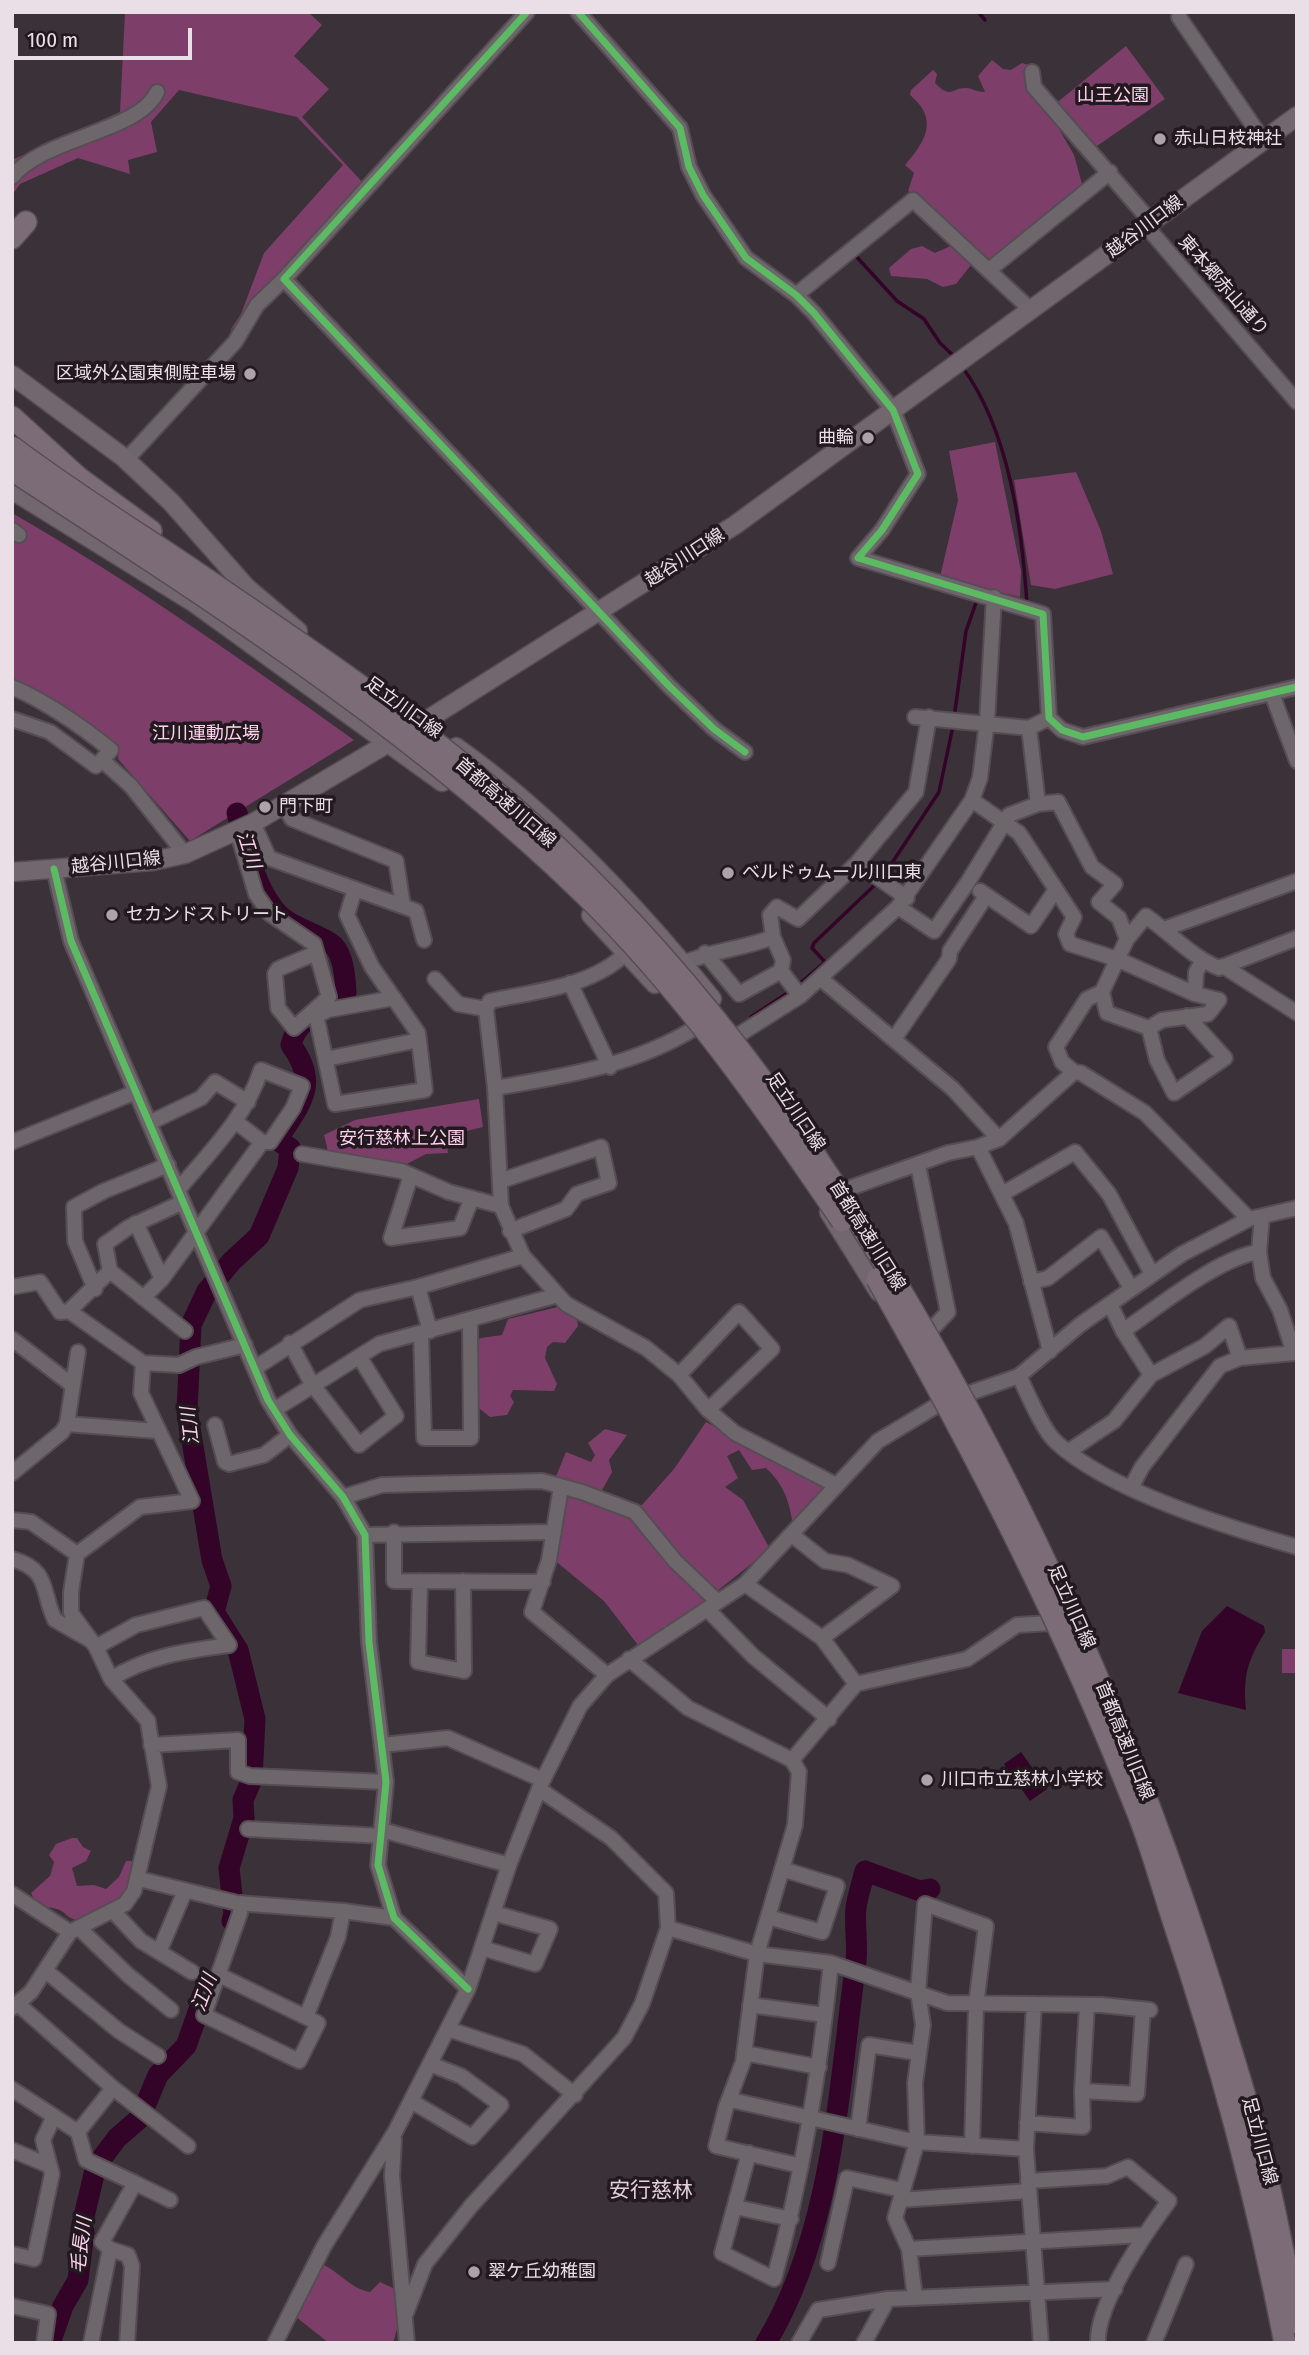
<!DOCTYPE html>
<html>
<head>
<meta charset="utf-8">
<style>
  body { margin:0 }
  #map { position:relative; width:1309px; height:2355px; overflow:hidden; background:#3b3138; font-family:"Fira Sans Condensed",sans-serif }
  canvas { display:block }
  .frame { position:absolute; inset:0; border:14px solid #ebdfe7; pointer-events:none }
  .scale { position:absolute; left:14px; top:28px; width:178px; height:32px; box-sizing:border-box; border:4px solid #ebdfe7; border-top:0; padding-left:9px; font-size:21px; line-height:24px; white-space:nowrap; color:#ebdfe7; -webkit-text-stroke:5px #21191e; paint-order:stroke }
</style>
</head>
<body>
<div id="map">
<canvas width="1309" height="2355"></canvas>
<div class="frame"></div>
<div class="scale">100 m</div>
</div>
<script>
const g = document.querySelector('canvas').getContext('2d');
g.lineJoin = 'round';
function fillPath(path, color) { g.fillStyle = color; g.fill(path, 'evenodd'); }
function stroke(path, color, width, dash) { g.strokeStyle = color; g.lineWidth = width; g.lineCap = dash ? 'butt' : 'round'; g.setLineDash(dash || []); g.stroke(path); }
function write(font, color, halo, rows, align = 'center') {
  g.font = font + ' "Fira Sans Condensed","Noto Sans JP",sans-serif'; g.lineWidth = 7; g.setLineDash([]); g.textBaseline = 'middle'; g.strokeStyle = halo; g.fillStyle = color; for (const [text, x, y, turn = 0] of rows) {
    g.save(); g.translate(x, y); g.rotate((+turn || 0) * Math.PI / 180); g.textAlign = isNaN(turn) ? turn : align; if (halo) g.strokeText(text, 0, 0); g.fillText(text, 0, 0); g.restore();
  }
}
const green = new Path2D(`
  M125 12H308L322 25 294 56 329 89 302 117 365 185 229 332 241 314 264 253 343 165 297 117 179 90 151 122 157 152 128 160 130 174 78 158 20 184 12 195V160L120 112Z
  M1126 46 1165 99 1094 148 1054 105Z
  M992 60 1003 69 1011 70 1022 63 1028 65 1044 103 1074 155 1082 184 1073 198 993 263 971 265 956 284 943 287 927 279 891 276 889 268 911 249 922 246 935 253 953 245 920 199 908 191 914 173 905 165C926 141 939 119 910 95L911 90 933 70 937 74 935 83C951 100 952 87 967 88 973 89 978 92 985 92L978 76Z
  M995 442 1021 571 1020 597 940 577 958 500 949 451Z
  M1076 472 1101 531 1113 574 1055 589 1031 585 1014 480Z
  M12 513C132 582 242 660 354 740L190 841 118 759 119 749 80 719 12 682Z
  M479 1099 483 1127 446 1136 448 1153 426 1154 405 1165 328 1151 324 1135 355 1120Z
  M562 1306 577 1319 578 1326 565 1343 553 1342 547 1347 545 1358 557 1384 554 1391 513 1390 510 1396 514 1402 507 1415 490 1417 480 1409 476 1401 474 1342 481 1338 502 1335 508 1319Z
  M706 1422 828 1485 793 1525C789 1500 784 1485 766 1468L752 1470 739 1450 727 1456 738 1478 725 1487 743 1500 770 1549 682 1619 638 1645 604 1601 553 1559 565 1492 632 1516 674 1469Z
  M605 1429 627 1435 609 1460 612 1472 601 1492 555 1479 566 1452 591 1462 595 1455 588 1443Z
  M1282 1649H1297V1673H1282Z
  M72 1838H77L83 1847 91 1851 86 1861 72 1868 77 1886 94 1885 106 1889 119 1877 126 1861H133C146 1888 102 1914 80 1919 69 1922 66 1911 57 1909 45 1906 36 1905 31 1893L50 1876 54 1862 49 1855 56 1844Z
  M324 2265C343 2275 350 2288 370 2292L380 2282 397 2290V2329L393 2343H329L296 2317Z`);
const water = new Path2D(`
  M1227 1606 1264 1626 1265 1632C1247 1662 1243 1675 1246 1710L1178 1693 1202 1631Z
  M1021 1752 1047 1789 1030 1801 1004 1764Z`);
const stream = new Path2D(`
  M978 12 985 20
  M854 254 897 301 924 319 940 343 957 359
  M963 368C1009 431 1022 528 1027 604
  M954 718 966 631 977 600
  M884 875 939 792 953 726
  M798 985 825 962 812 948 814 943 879 881
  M751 1017 792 990`);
const river = new Path2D(`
  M232 1921 234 1914 229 1868 244 1818 243 1800 252 1779 255 1719 238 1650 214 1612 221 1586 212 1560 187 1411 191 1325 207 1291 232 1261 259 1236 288 1168 290 1148 277 1140C301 1103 320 1084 291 1045 297 1017 327 1009 346 992 345 978 344 957 334 946 321 933 290 930 274 909 253 882 246 845 237 813
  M50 2343 63 2306 78 2280 84 2232 81 2229 96 2166 117 2138 140 2118 158 2075 186 2046 206 1990
  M766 2343C833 2232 839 2086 856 1961 858 1943 854 1924 856 1907 858 1895 862 1883 865 1871L920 1891 930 1889`);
const minor = new Path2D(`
  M527 12 284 279 669 686 714 729 745 752
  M578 12 680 128 689 167 703 195 746 258 796 295 814 313 893 410 918 474 882 530 858 558 1043 614 1049 718 1062 730 1083 737 1297 687
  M1179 17 1263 140
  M1032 72 1034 87 1152 223
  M12 177C44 137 139 132 157 92
  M1147 227 1297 402
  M989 270 1110 172
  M796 295 913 200 1031 310
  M126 460 235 342 257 305 284 279
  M12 530 19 535
  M12 687C49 703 80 725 111 750L102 760
  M1272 694 1297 761
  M915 717 1029 728 1049 718
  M12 719 50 732 96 766 102 760 131 786 185 854
  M1029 728 1038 804 1058 802 1092 867 1115 884 1099 902 1119 918 1127 939 1146 916C1170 933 1193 958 1219 968L1297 938
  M972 800 1019 833 1074 917 1066 934 1070 944 1117 959 1195 994
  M283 804 292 819 396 861 403 906
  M253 823 269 858 416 911 424 940
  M237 831 256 894 270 914 314 944 329 997 294 1028 278 1008 275 974 278 969 316 953
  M857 863 907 898
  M54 869 71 941 268 1400 290 1435 343 1497 365 1535 369 1642 386 1782 378 1865 394 1918 468 1989
  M980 891 1031 926 1055 891
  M898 907 934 931 968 882 1009 815 1038 804
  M1164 929 1297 881
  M773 937 770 915 777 907 798 919 857 863 916 792 929 717
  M705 953 739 994 781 971
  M684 963C713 950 744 949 773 937L783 960 781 971 800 996
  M1223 966 1297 1013
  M820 978 953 1089 999 1139
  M435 979 458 1004 486 1009
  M570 983 610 1067
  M1102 992 1107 1013 1149 1028 1162 1020 1208 1014 1219 1000 1195 994 1196 972 1202 962
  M315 1010 335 1104 425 1090 418 1033 372 967 347 915 355 889
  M316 1016 328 1010 394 998
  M1149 1028 1157 1060 1174 1093 1225 1058 1187 1016
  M740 1034 800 996 898 907 972 800 980 778 987 721 994 597
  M894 1039 949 959 950 951 986 896
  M326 1059 419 1040
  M1074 1072 1062 1062 1056 1047 1087 999 1102 992 1127 939
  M495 1088 486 1009 490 1001C535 991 592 987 626 953
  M235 1121 262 1142
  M149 1123 201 1098 215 1082 248 1102
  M12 1142 136 1092
  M302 1154 401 1171 449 1192 501 1206 523 1256 566 1304 646 1348 679 1375 708 1410 772 1349 739 1312 679 1375
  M918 1165 948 1312 931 1330
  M411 1175 391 1238 460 1228 472 1198
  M500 1181 601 1147 609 1183 577 1194 566 1209 510 1231
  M847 1189 948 1153 978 1147
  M1002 1194 1075 1152 1109 1194 1152 1274
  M501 1206 495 1088C565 1076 633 1066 695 1028
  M136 1223 162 1279
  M110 1271 185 1331
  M1031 1282 1048 1278 1101 1237 1131 1288
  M12 1287 40 1282 60 1312 69 1311 143 1363 179 1365 196 1357 245 1345
  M418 1287 430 1331
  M95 1289 75 1241 74 1207 104 1191 168 1165
  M143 1298 162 1279 262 1142H270L293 1108 302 1086 261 1070C246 1117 209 1153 178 1190
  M1110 1304 1123 1331 1151 1375
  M69 1311 110 1271 105 1244 129 1227 183 1202
  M1123 1331C1157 1308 1219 1257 1259 1252
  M421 1333 424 1438H471L470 1320
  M12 1339 72 1385
  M290 1343 312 1384 359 1445 396 1416 360 1358
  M1050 1351 1016 1223 978 1147 999 1139 1074 1072 1081 1073 1145 1113 1249 1219
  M255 1368 360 1300 418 1287 523 1256
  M1019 1376C1028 1394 1042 1429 1056 1442 1109 1491 1227 1527 1297 1547
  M274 1410 379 1344 558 1295
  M708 1410 735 1433 836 1485
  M67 1424 157 1431
  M215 1425 225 1462 229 1464 264 1455 290 1435
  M1069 1451 1114 1421 1151 1375 1205 1346 1229 1326 1240 1358
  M12 1473 62 1432 67 1424 78 1352
  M561 1487 549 1560 532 1612 607 1675
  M1131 1488 1142 1467 1220 1366 1240 1358 1294 1353 1280 1310 1263 1278 1259 1252 1262 1216
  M343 1497 382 1485 542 1481 582 1492 635 1512 675 1561 718 1602
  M12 1520 31 1522 77 1554 71 1592V1613L96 1647 111 1679 148 1721 149 1729 159 1786 134 1891 125 1904 70 1932 31 1992 12 2008
  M394 1532V1581L543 1582
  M365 1535 554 1532
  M792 1535 825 1561 848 1565 892 1586 822 1638
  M77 1554 140 1507 192 1501 141 1393 143 1363
  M12 1559C51 1570 41 1592 55 1620L90 1640
  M420 1581 418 1662 464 1671 463 1581
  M745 1584 822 1638 856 1684
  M708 1610 753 1656 829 1719
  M96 1647 136 1625 204 1608 229 1645C186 1651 147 1656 111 1679
  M629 1659 688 1708 792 1760 799 1772 795 1825 757 1954 743 2062 726 2107 716 2146 801 2166
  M151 1745 238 1740V1772L250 1776 386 1782
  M382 1745 448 1738 543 1780 539 1789 611 1838 666 1893 668 1928 757 1954 831 1963 947 2003 1102 2005 1150 2010
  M792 1760 856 1684 967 1659 1017 1625 1051 1623
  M543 1780 580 1706 607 1675 745 1584 878 1441 941 1403 1019 1376 1081 1324 1182 1254 1249 1219 1297 1208
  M248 1829 382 1836
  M382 1830 509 1865
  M139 1879 237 1903 343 1911 394 1918
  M12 1894 70 1932
  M113 1911 141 1941 192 1972
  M768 1917 822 1932 837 1886 782 1869
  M79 1928 128 1975 171 2010
  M482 1948 535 1964 550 1929 494 1913
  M159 1952 185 1891
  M46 1971 119 2031 158 2056
  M219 1975 318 2023 299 2061 204 2015 240 1913 241 1903
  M18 2004 113 2088 188 2146
  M1034 2004 1026 2149 1041 2343
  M750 2005 825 2015
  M306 2017 338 1937 343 1911
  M448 2029 523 2054 575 2095
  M744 2053 819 2067
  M113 2088 78 2132 86 2160 135 2183 102 2242 110 2249 128 2255 132 2266 127 2343
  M12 2089 78 2132
  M1082 2091 1087 2005
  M731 2100 917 2142 1026 2149
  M411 2101 472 2137 501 2105 461 2076 430 2064
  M1027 2123 1083 2127 1082 2091 1137 2094 1143 2009
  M858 2129 869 2045 919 2053
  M394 2140 392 2176 407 2343
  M12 2150 50 2166
  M749 2153 722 2253 774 2279C803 2175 820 2069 831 1963
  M1028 2181 1107 2176 1128 2167 1169 2201C1146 2232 1096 2304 1098 2343
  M135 2183 170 2200
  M900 2200 1029 2191
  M735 2207 791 2219
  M909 2249 1143 2235
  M12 2254 34 2259 52 2174 43 2140 54 2116
  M828 2263 847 2178 902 2190
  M915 2298 909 2249 895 2218 917 2142 915 2083 923 2025 918 1992 925 1904 986 1926 976 2005 972 2146
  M12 2306 48 2314 44 2343
  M406 2313 425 2264 471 2206 624 2038 642 2004 668 1928
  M91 2343 110 2249
  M275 2343 324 2246 395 2132 468 1989 509 1865 539 1789
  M799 2343 818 2310 888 2299 1115 2289
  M864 2343 888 2299
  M1154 2343 1186 2264`);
const major = new Path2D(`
  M12 375 123 457 171 502 246 587 298 631
  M12 490 193 602 442 782
  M456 747C553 816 638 907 712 999
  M12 872 153 861 185 854 253 823 422 723 735 525 1297 116
  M591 915 655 984
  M829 1212 879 1292`);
const highway = new Path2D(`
  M12 238 26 222
  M12 417 79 478 151 531`);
const highwayBridge = new Path2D(`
  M12 447C65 487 122 523 178 560 298 641 421 723 529 821 684 961 794 1112 901 1291 1033 1512 1136 1746 1213 1991 1231 2051 1251 2111 1266 2173 1278 2222 1287 2273 1297 2323
  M12 470C209 599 412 727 582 892 682 989 764 1106 842 1221
  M877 1279C976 1453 1066 1629 1139 1816 1152 1850 1162 1886 1173 1920 1220 2059 1257 2199 1285 2343`);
const cycleway = new Path2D(`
  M527 12 284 279 669 686 714 729 745 752
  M578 12 680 128 689 167 703 195 746 258 796 295 814 313 893 410 918 474 882 530 858 558 1043 614 1049 718 1062 730 1083 737 1297 687
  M54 869 71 941 268 1400 290 1435 343 1497 365 1535 369 1642 386 1782 378 1865 394 1918 468 1989`);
const markers = [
  [1160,139,7,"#ada2aa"],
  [250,374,7,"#ada2aa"],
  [868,438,7,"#ada2aa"],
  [265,807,7,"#ada2aa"],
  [728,873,7,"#ada2aa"],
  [112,915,7,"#ada2aa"],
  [927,1780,7,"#ada2aa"],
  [474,2272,7,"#ada2aa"]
];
const parkNames = [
  ["山王公園",1113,96],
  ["江川運動広場",206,734],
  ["安行慈林上公園",402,1139]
];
const poiNames = [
  ["赤山日枝神社",1174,139],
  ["区域外公園東側駐車場",236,374,"right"],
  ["曲輪",854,438,"right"],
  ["門下町",279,807],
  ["ベルドゥムール川口東",742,873],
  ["セカンドストリート",126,915],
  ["川口市立慈林小学校",941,1780],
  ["翠ケ丘幼稚園",488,2272]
];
const streetNames = [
  ["越谷川口線",1145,227,-37],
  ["東本郷赤山通り",1223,286,49],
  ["越谷川口線",685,558,-33],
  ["足立川口線",403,708,36],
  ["首都高速川口線",505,803,41],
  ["越谷川口線",116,863,-6],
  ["足立川口線",795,1112,56],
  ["首都高速川口線",867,1236,58],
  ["足立川口線",1071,1607,66],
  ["首都高速川口線",1124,1741,68],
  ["足立川口線",1259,2141,75]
];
const waterNames = [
  ["江川",248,850,72],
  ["江川",191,1426,-97],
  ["江川",205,1993,-70],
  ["毛長川",82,2245,-83]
];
const quarterNames = [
  ["安行慈林",651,2191]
];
fillPath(green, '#7d3f6a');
fillPath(water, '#330428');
stroke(stream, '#330428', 3.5);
stroke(river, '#330428', 21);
stroke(minor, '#564d54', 18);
stroke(major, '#564d54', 21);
stroke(highway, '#564d54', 24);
stroke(minor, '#6d666b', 14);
stroke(major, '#73676f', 18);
stroke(highway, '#7c6c78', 21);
stroke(highwayBridge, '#564d54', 24, []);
stroke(highwayBridge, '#7c6c78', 21);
stroke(cycleway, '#5cba63', 7);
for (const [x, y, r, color] of markers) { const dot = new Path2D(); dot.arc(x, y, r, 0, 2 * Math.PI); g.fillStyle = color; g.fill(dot); stroke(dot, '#21191e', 2.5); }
write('18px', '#ffd2ef', '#21191e', parkNames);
write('18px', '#ebdfe7', '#21191e', poiNames, 'left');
write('18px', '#ebdfe7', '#21191e', streetNames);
write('italic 19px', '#fed2ee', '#21191e', waterNames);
write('21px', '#e5cedd', '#21191e', quarterNames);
</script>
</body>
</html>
